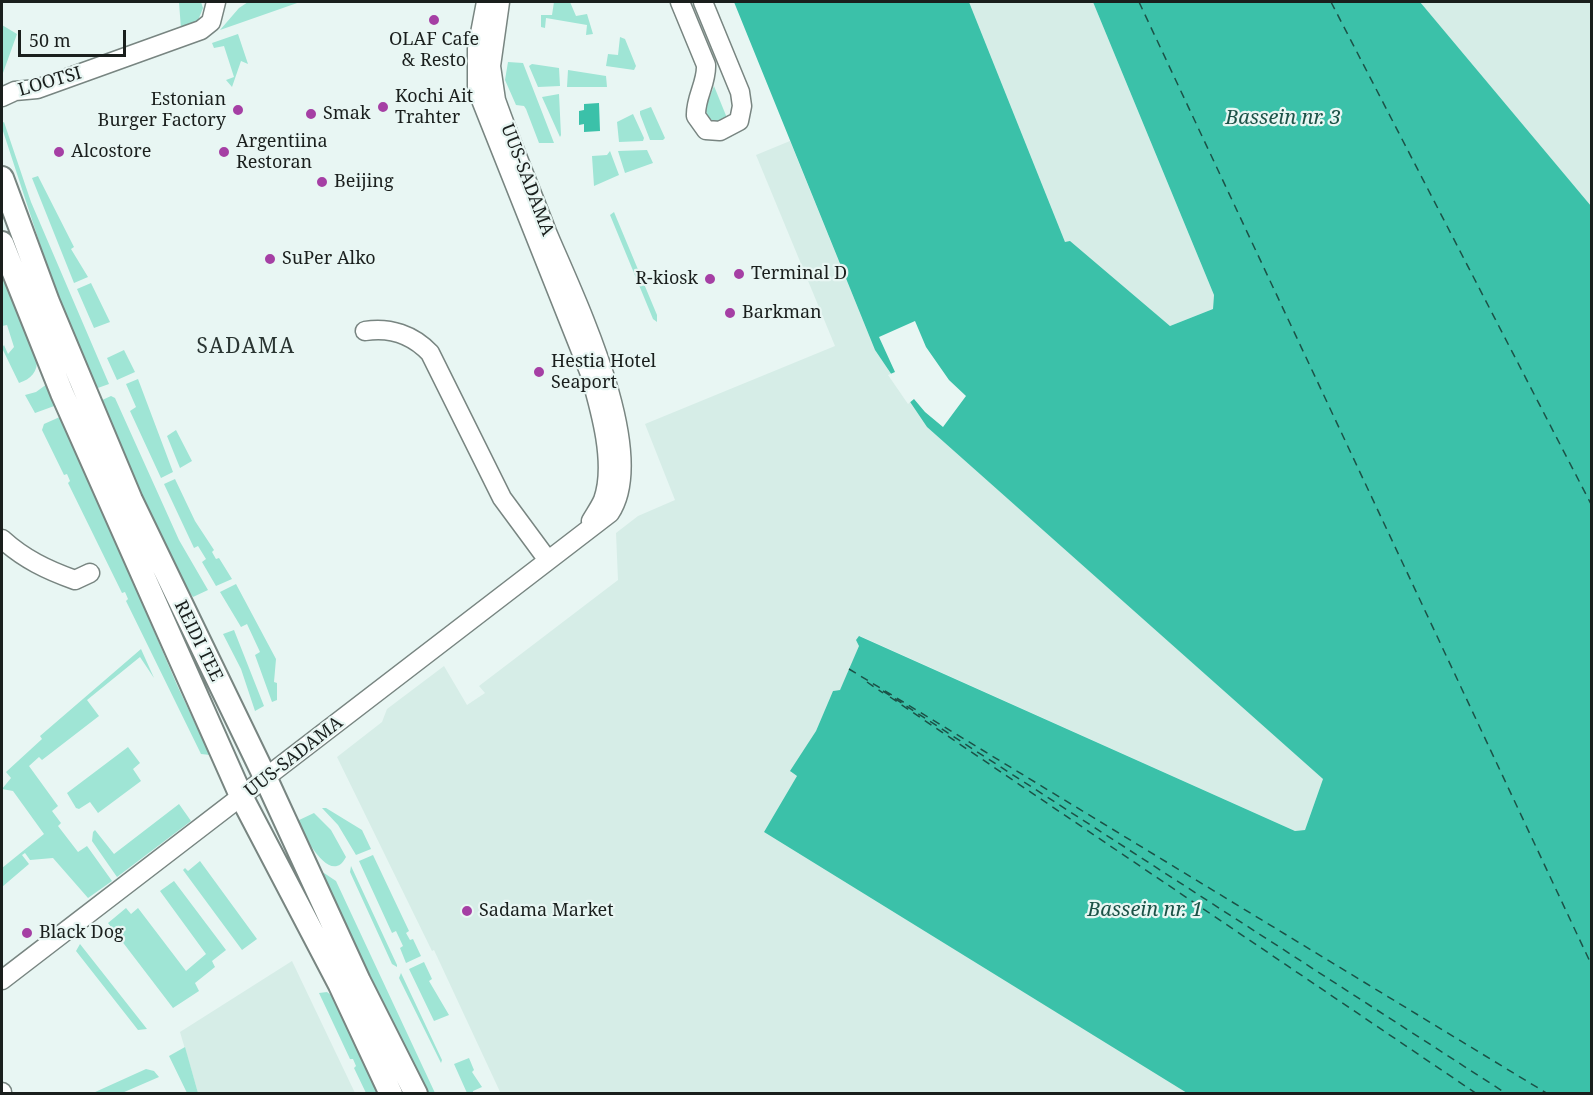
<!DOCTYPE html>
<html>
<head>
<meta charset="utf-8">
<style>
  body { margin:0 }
  #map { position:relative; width:1593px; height:1095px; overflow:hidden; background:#e8f6f3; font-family:"Noto Serif",serif }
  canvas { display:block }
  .frame { position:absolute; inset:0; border:3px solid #1a1f1d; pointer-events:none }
  .scale { position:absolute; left:18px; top:30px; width:108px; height:27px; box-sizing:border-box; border:3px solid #1a1f1d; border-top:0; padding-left:8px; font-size:18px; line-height:21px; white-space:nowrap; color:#1a1f1d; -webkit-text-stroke:4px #e8f6f3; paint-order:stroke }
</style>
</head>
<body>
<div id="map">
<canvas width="1593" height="1095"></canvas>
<div class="frame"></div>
<div class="scale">50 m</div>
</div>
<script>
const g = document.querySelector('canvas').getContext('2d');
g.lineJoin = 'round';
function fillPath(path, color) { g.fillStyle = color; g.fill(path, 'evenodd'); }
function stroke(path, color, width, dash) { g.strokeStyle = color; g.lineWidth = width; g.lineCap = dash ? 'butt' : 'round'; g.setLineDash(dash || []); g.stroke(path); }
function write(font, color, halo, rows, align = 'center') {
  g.font = font + ' "Noto Serif",serif'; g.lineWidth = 4.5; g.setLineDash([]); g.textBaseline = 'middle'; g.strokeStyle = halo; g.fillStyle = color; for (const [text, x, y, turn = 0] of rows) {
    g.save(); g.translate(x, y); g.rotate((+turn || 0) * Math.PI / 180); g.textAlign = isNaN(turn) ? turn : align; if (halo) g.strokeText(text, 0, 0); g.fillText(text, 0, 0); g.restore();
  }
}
const built = new Path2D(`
  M969 2H1093L1214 295 1213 309 1170 326 1065 242Z
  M1419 2H1591V207Z
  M790 141 875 350 927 427 1323 779 1305 830 1295 831 860 636V646L840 690 833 691 816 731 791 772 797 776 796 782 764 832 1188 1093 501 1094 434 950 432 951 337 757 382 722 387 709 444 666 467 705 485 693 479 686 618 580 616 533 638 516 675 500 645 424 835 346 756 155Z
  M292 961 355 1093H198L180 1032Z`);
const green = new Path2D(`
  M179 2H201L203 8 197 23 181 29Z
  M248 2H300L220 30 239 8Z
  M554 2H570L576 16 587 14 593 34 586 35 587 25 546 18 545 28 541 27V15H552Z
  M2 25 17 34 3 73 2 68Z
  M238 34 248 64 241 61 232 87 226 80 234 77 224 46 214 48 212 43Z
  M620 37 625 39 636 66 634 70 606 66 608 54 618 55Z
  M508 62 523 63 554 143H539L526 109 524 106 516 105 505 80Z
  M532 64 559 68 560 86 538 87 529 66Z
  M568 70 606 76 607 87H567Z
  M714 86 727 118 719 122 709 119 705 109Z
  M559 94 561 135 560 137 542 97Z
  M651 107 665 138 663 140H650L640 114V111Z
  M633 114 644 138 643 141 619 142 617 122Z
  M4 122 31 202 109 384 95 389 54 287 2 128V123Z
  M647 150 653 163 625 173 618 151Z
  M610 151 619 175 594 186 592 156 607 155Z
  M38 176 74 247 71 249 88 277 74 283 32 178Z
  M614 212 657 315V322L653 319 610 215Z
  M2 266 37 358C38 372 31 379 19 383L2 348 4 345 8 354 14 347 7 325 2 326Z
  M91 283 110 322 94 328 77 289Z
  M124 350 135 372 117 380 107 358Z
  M138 379 173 472 161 478 130 411 136 407 126 384Z
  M47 384 57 405 35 413 25 395 36 392Z
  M111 396 115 398 179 540 208 590 193 597 177 576 100 401Z
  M62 416 177 685 210 755 201 754 126 601 128 599 125 592 122 593 68 483 70 481 67 474 64 475 42 430 44 424Z
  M176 430 192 461 180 468 167 436Z
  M175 479 195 521 214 550 212 552 216 559 219 558 232 579 216 586 202 562 206 559 198 546 194 548 164 484Z
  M236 584 276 659 274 682 277 683V700L272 702 255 655 260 652 247 624 241 627 220 592Z
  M234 630 264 706 255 711 241 669 223 634Z
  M141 649 154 678 140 657 87 700 99 716 42 760 39 757 29 766 58 806 52 811 61 823 58 826 78 852 87 846 112 881 88 898 53 858 30 860 25 853 22 855 29 864 2 887V868L44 834 13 791 2 789 11 778 6 772 42 739 40 736Z
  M128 747 140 763 133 769 141 781 98 813 90 802 79 809 76 808 67 793Z
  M179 804 191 821 117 877 92 841 93 832 95 830 114 854Z
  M322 808H326L362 830 371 849 356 855 338 825Z
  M314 813 331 830 346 857C330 888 303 833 297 821Z
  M373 855 409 931 406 933 410 940 413 939 421 956 406 963 400 948 403 946 396 931 392 933 359 861Z
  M200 861 257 939 242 950 183 870 185 868 188 871Z
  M351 866 397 965V967L392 964 350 872Z
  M324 873 336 881 435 1093H428L359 957 322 874Z
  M174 881 226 950 212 961 215 967 195 983 199 991 173 1008 108 923 126 908 131 914 138 908 186 971 206 954 160 891Z
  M80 944 147 1029 138 1030 76 951Z
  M424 962 432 979 429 981 449 1015 434 1021 409 969Z
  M401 973 442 1060 441 1063 399 978Z
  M327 992 336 999 379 1093H366L354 1068 356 1066 353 1059H350L319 993Z
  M185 1047 198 1093H187L169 1056Z
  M469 1058 474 1070 472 1072 482 1087 473 1091V1093H467L454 1064Z
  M146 1069 154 1071 159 1077 122 1093H93Z`);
const water = new Path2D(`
  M734 2H969L1065 242 1070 241 1170 326 1213 309 1214 295 1093 2H1420L1591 206V1093H1187L764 832 797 776 790 771 816 731 833 691 840 690 859 646 856 640 859 636 1295 831 1305 830 1323 779 927 427 875 350Z
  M599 103 600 131 584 132V124L579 125V111L584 110V104Z`);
const pier = new Path2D(`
  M915 321 926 347 949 380 966 396 943 427 925 412 914 399 908 404 888 375 895 372 879 337Z`);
const ferry = new Path2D(`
  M1139 2 1592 966
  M1331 2 1592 506
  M849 669 1548 1094
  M867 682 883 693
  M883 691 1507 1094
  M890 697 1477 1094`);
const minor = new Path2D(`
  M486 2 477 49V90L590 374C600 409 616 464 603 500 600 507 595 514 591 521
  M680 2 706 65C707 83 695 98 696 116L706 130 720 131 739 121 742 106 740 92 703 2
  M2 97 15 91 37 89 201 30 211 22 216 2
  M365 331C390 327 413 335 430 353L502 498 547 559
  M2 539C24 559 47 570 75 580L90 573
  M2 980 610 513C651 452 573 294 547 232 530 188 512 145 496 100L491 66 500 2
  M2 1092V1094`);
const major = new Path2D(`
  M2 178 48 302 131 500 266 779 359 981 416 1094
  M2 243 62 393 242 798 340 985 391 1094`);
const markers = [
  [434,20,6,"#a53fa4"],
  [383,107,6,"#a53fa4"],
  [238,110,6,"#a53fa4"],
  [311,114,6,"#a53fa4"],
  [59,152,6,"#a53fa4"],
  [224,152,6,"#a53fa4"],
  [322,182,6,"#a53fa4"],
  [270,259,6,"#a53fa4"],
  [739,274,6,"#a53fa4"],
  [710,279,6,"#a53fa4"],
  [730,313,6,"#a53fa4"],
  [539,372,6,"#a53fa4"],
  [467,911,6,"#a53fa4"],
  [27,933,6,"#a53fa4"]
];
const poiNames = [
  ["OLAF Cafe",434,40,"center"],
  ["& Resto",434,61,"center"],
  ["Kochi Ait",395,97],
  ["Trahter",395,118],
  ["Estonian",226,100,"right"],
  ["Burger Factory",226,121,"right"],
  ["Smak",323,114],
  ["Argentiina",236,142],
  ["Restoran",236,163],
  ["Alcostore",71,152],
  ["Beijing",334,182],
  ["SuPer Alko",282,259],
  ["Terminal D",751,274],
  ["R-kiosk",698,279,"right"],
  ["Barkman",742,313],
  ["Hestia Hotel",551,362],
  ["Seaport",551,383],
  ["Sadama Market",479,911],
  ["Black Dog",39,933]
];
const streetNames = [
  ["LOOTSI",50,82,-16],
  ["UUS-SADAMA",527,180,69],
  ["REIDI TEE",198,641,64],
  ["UUS-SADAMA",294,757,-38]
];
const waterNames = [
  ["Bassein nr. 3",1283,118],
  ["Bassein nr. 1",1145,910]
];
const quarterNames = [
  ["SADAMA",246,347]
];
fillPath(built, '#d6ede7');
fillPath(green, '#9fe5d5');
fillPath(water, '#3bc1a9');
fillPath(pier, '#e8f6f3');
stroke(ferry, '#1b5247', 1.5, [8, 6]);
stroke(minor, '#788581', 21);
stroke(major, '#788581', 26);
stroke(minor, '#fff', 18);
stroke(major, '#fff', 22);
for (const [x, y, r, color] of markers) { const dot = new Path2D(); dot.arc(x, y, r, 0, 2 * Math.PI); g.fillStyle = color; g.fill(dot); stroke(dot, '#e8f6f3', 2); }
write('18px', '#1a1f1d', '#e8f6f3', poiNames, 'left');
write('18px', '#1a1f1d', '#e8f6f3', streetNames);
write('italic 20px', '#1b5247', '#e8f6f3', waterNames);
g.letterSpacing = '1.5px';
write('21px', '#2a3532', '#e8f6f3', quarterNames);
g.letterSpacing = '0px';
</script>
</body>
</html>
